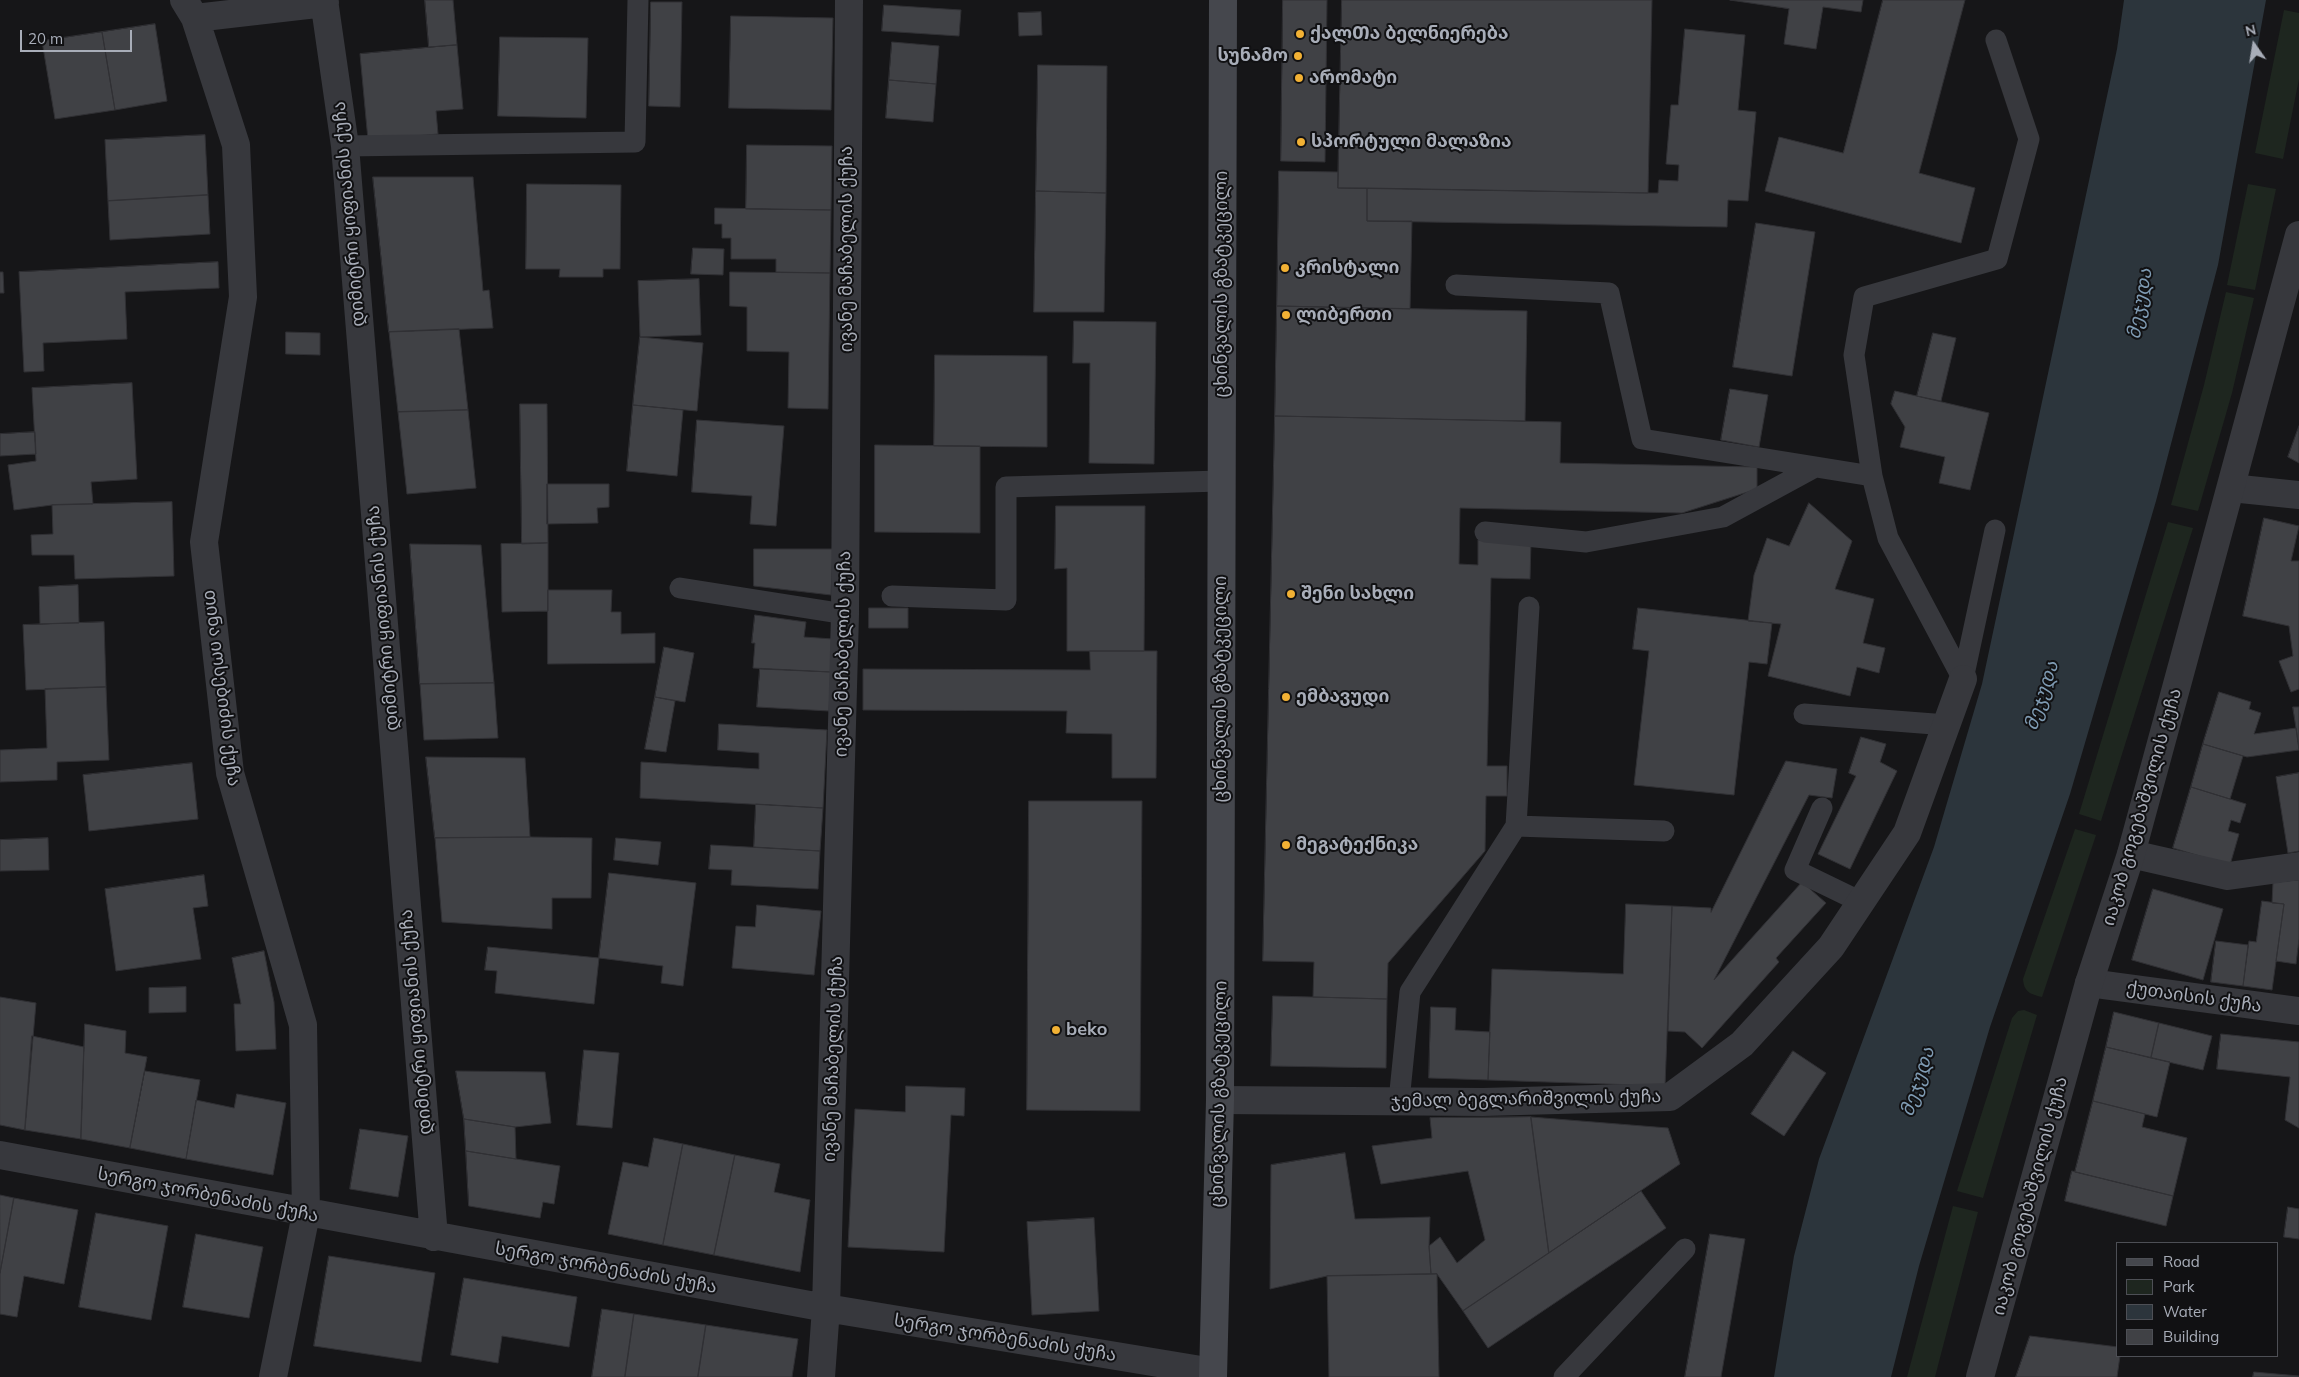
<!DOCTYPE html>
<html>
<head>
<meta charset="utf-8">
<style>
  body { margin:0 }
  #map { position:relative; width:2299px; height:1377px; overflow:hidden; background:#161618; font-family:Mulish,sans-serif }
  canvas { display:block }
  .legend { position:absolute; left:2116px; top:1242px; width:162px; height:115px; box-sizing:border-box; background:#111113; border:1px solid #4d4f55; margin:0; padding:6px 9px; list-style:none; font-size:15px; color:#a8adb8 }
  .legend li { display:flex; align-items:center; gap:10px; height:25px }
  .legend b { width:25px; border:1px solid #4d4f55 }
  .north { position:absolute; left:2229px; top:20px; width:50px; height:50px; -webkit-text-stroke:4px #111113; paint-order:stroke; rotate:347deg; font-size:14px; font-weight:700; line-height:20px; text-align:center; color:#a8adb8 }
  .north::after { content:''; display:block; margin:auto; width:18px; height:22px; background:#a8adb8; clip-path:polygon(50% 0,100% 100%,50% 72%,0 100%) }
  .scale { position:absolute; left:20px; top:30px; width:112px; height:22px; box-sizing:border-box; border:2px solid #a8adb8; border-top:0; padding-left:6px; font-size:15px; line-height:18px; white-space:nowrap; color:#a8adb8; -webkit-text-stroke:4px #111113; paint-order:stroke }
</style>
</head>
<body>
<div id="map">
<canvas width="2299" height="1377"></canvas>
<ul class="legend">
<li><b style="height:6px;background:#45474d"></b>Road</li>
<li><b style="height:14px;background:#1e261f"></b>Park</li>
<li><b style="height:14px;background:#2c353c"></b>Water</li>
<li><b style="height:14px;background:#404145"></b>Building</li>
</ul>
<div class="north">N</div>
<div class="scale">20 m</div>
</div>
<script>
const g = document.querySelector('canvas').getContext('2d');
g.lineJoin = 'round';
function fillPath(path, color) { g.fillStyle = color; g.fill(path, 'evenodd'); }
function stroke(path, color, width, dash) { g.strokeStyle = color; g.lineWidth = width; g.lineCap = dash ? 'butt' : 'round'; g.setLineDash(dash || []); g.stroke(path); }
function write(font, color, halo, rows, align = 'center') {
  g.font = font + ' Mulish,"Noto Sans Georgian",sans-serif'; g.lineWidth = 4; g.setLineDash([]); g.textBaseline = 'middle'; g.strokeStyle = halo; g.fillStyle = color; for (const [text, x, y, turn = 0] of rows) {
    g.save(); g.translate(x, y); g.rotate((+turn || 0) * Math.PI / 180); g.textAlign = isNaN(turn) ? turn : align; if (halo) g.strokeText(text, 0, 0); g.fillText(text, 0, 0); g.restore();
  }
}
const green = new Path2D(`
  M2284 10 2299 13V79L2283 159 2255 153Z
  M2248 184 2276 189 2255 290 2227 285Z
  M2226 292 2254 298 2232 393 2198 511 2171 505 2204 385Z
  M2168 522 2193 528 2101 821 2079 814Z
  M2075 829 2096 835 2042 997C2030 994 2024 992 2023 979Z
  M2024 1010 2037 1015 1983 1198 1957 1191 2012 1018 2018 1011Z
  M1953 1206 1978 1212 1935 1377H1907Z`);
const water = new Path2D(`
  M2124 0H2266L2218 265 2156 501 2070 794 1990 1027 1919 1266 1891 1377H1774L1794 1256 1819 1159 1934 847 1982 684 2117 49Z`);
const building = new Path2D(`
  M425 0H453L457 45 429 47Z
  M1283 0H1327L1325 162 1281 161Z
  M1342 0H1652L1648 193 1338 188Z
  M1730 0H1863L1861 12 1823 7 1816 49 1784 44 1789 9Z
  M1883 0H1965L1919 173 1975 188 1961 243 1765 191 1779 137 1843 153Z
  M651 2H682L680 107 649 106Z
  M884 5 961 10 959 36 882 31Z
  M1041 12 1042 35 1019 36 1018 13Z
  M731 16 833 18 831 110 729 108Z
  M155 24 167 101 115 110 102 32Z
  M1685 29 1745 35 1738 110 1756 112 1748 201 1728 200 1727 227 1367 221V188L1648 193H1658L1659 180 1678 181 1679 165 1666 164 1671 105H1678Z
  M102 32 115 110 55 119 42 41Z
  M500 37 588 38 586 118 498 116Z
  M892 42 939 46 936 84 889 80Z
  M457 45 463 109 436 111 438 134 368 140 360 54Z
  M1038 65 1107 66 1106 193 1036 191Z
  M889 80 936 84 933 122 886 118Z
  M205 135 208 195 108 201 105 140Z
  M747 145 832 146 831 210 746 209Z
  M1279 171 1338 172V188H1367V221H1412L1410 309 1277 306Z
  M373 177H473L483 291 489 290 493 328 389 332Z
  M527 184 621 185 620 269H603V277H559L560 269H526Z
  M1036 191 1106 193 1104 312H1034Z
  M208 195 210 234 110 240 108 201Z
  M715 208 831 210 830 273 776 272V259H731V238H722V224H715Z
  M1756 223 1815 232 1792 376 1733 367Z
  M693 248 724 249 723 275 691 274Z
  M218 262 219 288 125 292 127 339 43 343 44 371 24 372 19 272Z
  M0 272H3L4 293H0Z
  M730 272 830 273 828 409 788 408 789 352 747 351V307L730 306Z
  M699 279 701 335 640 337 638 281Z
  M1277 306 1527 311 1525 421 1275 416Z
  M1074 321 1156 322 1154 464 1089 463 1090 363H1073Z
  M459 329 468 410 398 412 389 332Z
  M286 332 320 333V355L286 354Z
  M1933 333 1956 338 1941 401 1917 396Z
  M640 337 703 343 697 411 633 405Z
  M935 355 1047 356V447L934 446Z
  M132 383 137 479 91 482 93 504 52 505 14 510 8 465 36 461 32 388Z
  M1730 389 1768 395 1759 447 1721 440Z
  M1895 391 1989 413 1970 490 1939 483 1945 457 1900 447 1905 427 1891 404Z
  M520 404H547L548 543 522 544Z
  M633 405 683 410 677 476 627 471Z
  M468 410 476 488 407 494 398 412Z
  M1275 416 1561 422 1560 463 1757 467V489L1682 513 1460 508 1459 564 1478 565V540L1531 541 1530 579 1491 578 1487 766H1507V796H1486L1485 851 1388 963 1387 999 1313 997 1314 962 1263 961Z
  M697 420 784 426 776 526 750 524 752 496 692 492Z
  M2299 426V463L2288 457Z
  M35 432 36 454 0 456V434Z
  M875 445 980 446V533L875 532Z
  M547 484H609V507L597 508 598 523 547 524Z
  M172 502 174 576 75 579 74 555H32L31 535 53 534 52 505Z
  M1809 503 1852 541 1835 589 1874 599 1863 643 1885 648 1879 673 1857 667 1850 696 1768 676 1781 624 1748 621 1754 575 1767 538 1789 546Z
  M1056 506H1145L1144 651H1067V568L1055 569Z
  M2264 518 2299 526 2291 561H2299V689L2291 692 2279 661 2293 656 2289 626 2243 616Z
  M548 543V611L502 612 501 544Z
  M410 544 481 545 494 683 420 684Z
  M754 549H833L831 595 754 586Z
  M78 585 79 623 40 624 39 587Z
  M548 590H612L611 612H621V634L655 633V663L548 664Z
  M869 608H908V628H869Z
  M1638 608 1772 623 1767 664 1749 662 1734 795 1634 785 1649 651 1633 649Z
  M755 615 806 622 804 637 833 639 831 672 753 668 755 643H752Z
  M104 622 106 687 26 690 23 625Z
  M664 647 694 653 685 702 655 697Z
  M1090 651H1157L1156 778H1112V734L1066 733 1067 711 863 710V669L1090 670Z
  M760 669 831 672 829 711 757 707Z
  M494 683 498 738 424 740 420 684Z
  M106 687 109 760 57 762V780L0 782V750L47 748 45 689Z
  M2219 692 2251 702 2249 709 2261 713 2254 734 2296 728 2299 750 2247 757 2203 744Z
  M655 697 675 701 666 752 645 749Z
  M2293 707H2299V748L2296 728Z
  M719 724 827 730 823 808 640 798 641 762 759 769V753L718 750Z
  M1861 737 1886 744 1880 762 1897 771 1850 869 1818 854 1856 776 1849 773Z
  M2203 744 2243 756 2230 799 2191 787Z
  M426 757 525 758 530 837 435 838Z
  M1786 761 1837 769 1832 798 1809 795 1714 980 1802 882 1826 903 1776 958 1779 962 1702 1048 1685 1032 1668 1031 1672 906 1711 908V912Z
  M192 763 198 819 89 831 83 775Z
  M2299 773V851L2288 853 2276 777Z
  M2191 787 2246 804 2240 823 2231 820 2228 831 2239 834 2230 865 2173 848Z
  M1029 801H1142L1140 1111 1027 1110Z
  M756 804 823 808 820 851 754 847Z
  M530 837 592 838 591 898H552V929L442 922 435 838Z
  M48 838 49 870 0 871V840Z
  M616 838 661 842 658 865 614 860Z
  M711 845 820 851 818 889 731 885 732 870 709 869Z
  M609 873 696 883 683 986 661 983 663 966 599 958Z
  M204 875 208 906 193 908 201 959 116 971 105 889Z
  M2299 880V939L2296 964 2276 961 2284 904 2272 903 2273 883Z
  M2153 889 2223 909 2203 980 2132 960Z
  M2262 901 2284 904 2272 990 2243 986 2249 941 2256 942Z
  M1626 904 1672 906 1665 1086 1488 1080 1492 969 1623 974Z
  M757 905 821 911 814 975 732 968 736 926 755 927Z
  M2216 941 2248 945 2243 986 2211 982Z
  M488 947 599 958 594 1004 495 993 497 971 485 970Z
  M264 951 274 1002 276 1049 236 1051 234 1004H241L232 958Z
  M186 987V1012L149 1013V988Z
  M1273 996 1387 999 1386 1068 1271 1066Z
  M0 997 36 1003 25 1130 0 1125Z
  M1431 1007 1456 1008 1455 1030 1490 1032 1488 1080 1429 1078Z
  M2114 1012 2159 1023 2151 1058 2106 1047Z
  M2159 1023 2212 1036 2203 1070 2151 1058Z
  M85 1024 126 1031 125 1053 147 1057 130 1148 81 1139Z
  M2221 1034 2299 1042V1128L2285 1120 2290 1077 2217 1069Z
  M32 1036 84 1047 81 1139 25 1130Z
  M2106 1047 2170 1062 2157 1117 2093 1101Z
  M584 1050 619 1053 612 1128 577 1125Z
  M1793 1051 1826 1073 1784 1136 1751 1114Z
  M145 1071 200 1080 186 1159 130 1148Z
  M456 1071 545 1072 551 1123 515 1127 464 1119Z
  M906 1086 965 1088 964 1116 951 1115 944 1252 848 1247 855 1109 905 1112Z
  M237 1094 286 1103 273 1175 186 1159 196 1100 234 1108Z
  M2093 1101 2145 1114 2142 1127 2187 1138 2173 1196 2075 1172Z
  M1531 1117 1668 1128 1680 1164 1549 1253Z
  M1531 1117 1549 1253 1463 1311 1437 1274H1431L1429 1246 1440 1237 1457 1263 1485 1240 1468 1171 1381 1184 1372 1146 1432 1138 1430 1118Z
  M464 1119 515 1127 516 1159 466 1151Z
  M360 1129 408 1136 398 1197 350 1189Z
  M654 1138 683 1144 663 1245 608 1234 623 1162 648 1167Z
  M683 1144 735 1155 714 1255 663 1245Z
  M466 1151 560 1166 554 1204 543 1202 540 1218 469 1206Z
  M1345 1153 1355 1219 1430 1217 1429 1246 1431 1274 1327 1276 1270 1289 1271 1165Z
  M735 1155 780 1164 774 1192 810 1200 800 1272 714 1255Z
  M2072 1171 2173 1196 2166 1226 2065 1201Z
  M1641 1191 1666 1228 1488 1348 1463 1311Z
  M0 1195 14 1198 0 1273Z
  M14 1198 78 1210 64 1284 24 1276 17 1317 0 1314V1273Z
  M2288 1207 2299 1209V1239L2284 1237Z
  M96 1213 168 1226 151 1320 79 1307Z
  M1094 1218 1099 1311 1032 1315 1027 1222Z
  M196 1234 263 1247 249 1318 183 1307Z
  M1710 1234 1745 1239 1721 1377H1685Z
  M329 1256 435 1273 421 1362 314 1346Z
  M1437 1274 1439 1377H1329L1327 1276Z
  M464 1278 577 1297 569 1347 502 1336 498 1363 451 1355Z
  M602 1309 634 1314 625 1377H592Z
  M634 1314 706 1325 698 1377H625Z
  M706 1325 798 1339 792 1377H698Z
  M2030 1336 2118 1347V1356H2120L2117 1377H2016Z
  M2254 1372 2299 1376V1377H2253Z`);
const service = new Path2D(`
  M345 146 635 142 638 0
  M1456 285 1609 293 1642 439 1872 476
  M1485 532 1586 542 1723 517 1815 467
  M680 588 845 614
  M892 596 1006 600V487L1221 481
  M1963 679 1888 538 1872 476 1854 355 1864 297 1997 259 2029 139 1996 40
  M1963 679 1995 530
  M1804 714 1947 725
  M1822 808 1795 870 1861 902
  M1516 826 1664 831
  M1399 1101 1410 992 1516 826 1529 607
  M1564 1377 1685 1249`);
const minor = new Path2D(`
  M184 0 195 18 236 145 243 297 204 542 230 773 303 1025 306 1214 273 1377
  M324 0 345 146 434 1237
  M195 18 325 3
  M2231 488 2299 495
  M2131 854 2228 876 2299 866
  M2089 983 2299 1011
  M1220 1100 1483 1102 1670 1097 1742 1044 1831 947 1907 833 1963 679
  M0 1155 826 1308 1213 1372
  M821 1377 826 1308 845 614 849 0`);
const tertiary = new Path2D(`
  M1980 1377 2089 983 2131 854 2299 235`);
const secondary = new Path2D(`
  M1213 1377 1220 1100 1223 0`);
const markers = [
  [1300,34,5,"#f2b134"],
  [1298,56,5,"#f2b134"],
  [1299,78,5,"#f2b134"],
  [1301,142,5,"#f2b134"],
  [1285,268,5,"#f2b134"],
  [1286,315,5,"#f2b134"],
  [1291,594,5,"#f2b134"],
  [1286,697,5,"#f2b134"],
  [1286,845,5,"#f2b134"],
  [1056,1030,5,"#f2b134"]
];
const poiNames = [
  ["ქალᲗა ბელნიერება",1310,34],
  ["სუნამო",1288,56,"right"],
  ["არომატი",1309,78],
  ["სპორტული მალაზია",1311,142],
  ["კრისტალი",1295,268],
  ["ლიბერთი",1296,315],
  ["შენი სახლი",1301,594],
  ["ემბავუდი",1296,697],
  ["მეგატექნიკა",1296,845],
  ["beko",1066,1030]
];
const streetNames = [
  ["დიმიტრი ყიფიანის ქუჩა",349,214,-95],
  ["ივანე მაჩაბელის ქუჩა",847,249,-90],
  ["ცხინვალის გზატკეცილი",1222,284,-90],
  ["დიმიტრი ყიფიანის ქუჩა",383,618,-95],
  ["ივანე მაჩაბელის ქუჩა",843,654,-89],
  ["თინა იოსებიძის ქუჩა",222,688,83],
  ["ცხინვალის გზატკეცილი",1221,689,-90],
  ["იაკობ გოგებაშვილის ქუჩა",2142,807,-74],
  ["ქუთაისის ქუჩა",2194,997,8],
  ["დიმიტრი ყიფიანის ქუჩა",416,1022,-95],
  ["ივანე მაჩაბელის ქუჩა",833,1059,-88],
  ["ცხინვალის გზატკეცილი",1219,1094,-89],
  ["ჯემალ ბეგლარიშვილის ქუჩა",1526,1099,-1],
  ["სერგო ჯორბენაძის ქუჩა",208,1195,11],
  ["იაკობ გოგებაშვილის ქუჩა",2030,1196,-75],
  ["სერგო ჯორბენაძის ქუჩა",606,1268,10],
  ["სერგო ჯორბენაძის ქუჩა",1005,1338,9]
];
const waterNames = [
  ["მეჯუდა",2140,304,-80],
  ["მეჯუდა",2042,696,-72],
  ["მეჯუდა",1918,1082,-72]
];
fillPath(green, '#1e261f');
fillPath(water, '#2c353c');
fillPath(building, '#404145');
stroke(building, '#303034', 1);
stroke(service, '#37383d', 21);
stroke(minor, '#37383d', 28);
stroke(tertiary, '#37383d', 28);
stroke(secondary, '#45474d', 28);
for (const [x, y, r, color] of markers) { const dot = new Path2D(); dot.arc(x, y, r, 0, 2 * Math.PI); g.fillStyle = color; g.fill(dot); stroke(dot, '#111113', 2); }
write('bold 18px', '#a8adb8', '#111113', poiNames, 'left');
write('18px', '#a8adb8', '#111113', streetNames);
write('italic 19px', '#7f9bb3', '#111113', waterNames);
</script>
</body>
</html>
